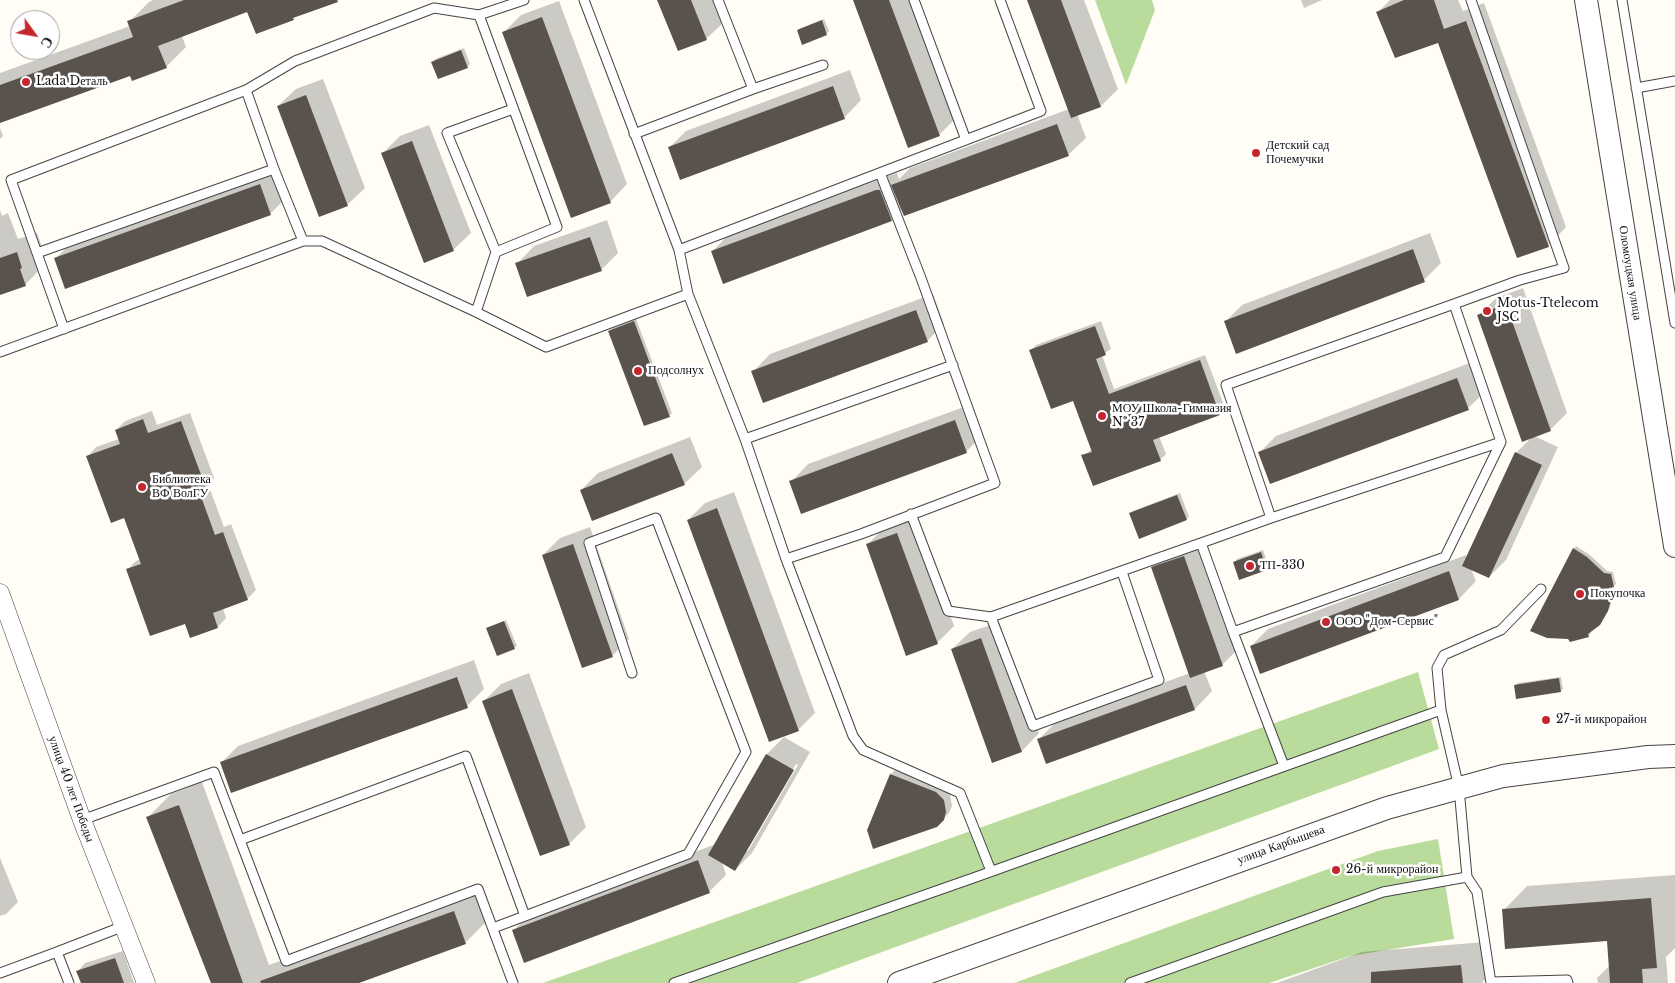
<!DOCTYPE html>
<html>
<head>
<meta charset="utf-8">
<style>
  body { margin:0 }
  #map { position:relative; width:1675px; height:983px; overflow:hidden; background:#fffdf5; font-family:"Libre Baskerville",serif }
  canvas { display:block }
  .north { position:absolute; left:10px; top:10px; width:50px; height:50px; box-sizing:border-box; background:#fff; border:1px solid #a0a0a0; border-radius:50%; rotate:122deg; font-size:14px; font-weight:700; line-height:20px; text-align:center; color:#111 }
  .north::after { content:''; display:block; margin:auto; width:18px; height:22px; background:#c4262e; clip-path:polygon(50% 0,100% 100%,50% 72%,0 100%) }
</style>
</head>
<body>
<div id="map">
<canvas width="1675" height="983"></canvas>
<div class="north">С</div>
</div>
<script>
const g = document.querySelector('canvas').getContext('2d');
g.lineJoin = 'round';
function fillPath(path, color) { g.fillStyle = color; g.fill(path, 'evenodd'); }
function stroke(path, color, width, dash) { g.strokeStyle = color; g.lineWidth = width; g.lineCap = dash ? 'butt' : 'round'; g.setLineDash(dash || []); g.stroke(path); }
function write(font, color, halo, rows, align = 'center') {
  g.font = font + ' "Libre Baskerville",serif'; g.lineWidth = 5; g.setLineDash([]); g.textBaseline = 'middle'; g.strokeStyle = halo; g.fillStyle = color; for (const [text, x, y, turn = 0] of rows) {
    g.save(); g.translate(x, y); g.rotate((+turn || 0) * Math.PI / 180); g.textAlign = isNaN(turn) ? turn : align; if (halo) g.strokeText(text, 0, 0); g.fillText(text, 0, 0); g.restore();
  }
}
const forest = new Path2D(`
  M1095 0H1152L1155 10 1126 85Z
  M1418 672 1439 749 797 983H543Z
  M1438 839 1454 939 1350 956 1269 983H1014L1378 851Z`);
const shadow = new Path2D(`
  M153 0H339L297 15 293 18 256 33 248 10 182 36 186 47 166 67 131 75 0 121V73L130 26 129 22 149 2Z
  M659 0H715L724 22 706 39Z
  M854 0H912L956 118 939 135Z
  M1028 0H1084L1118 89 1101 106 1077 114 1086 138 1068 155 902 209 891 220 712 252 729 234 897 173 899 179 910 168 1069 109Z
  M1301 0H1322L1304 8Z
  M1390 0H1458L1463 11 1484 3 1566 227 1548 246 1439 41 1378 12Z
  M559 1 627 184 610 202 504 32 521 15Z
  M824 19 829 31 826 34 798 30 801 28Z
  M464 48 470 64 468 66 439 78 433 62 435 59Z
  M850 70 861 100 844 118 669 148 686 131Z
  M323 79 365 188 347 205 278 106 296 89Z
  M429 125 471 233 453 250 383 153 400 136Z
  M0 128 3 136 0 139Z
  M277 168 287 197 270 214 55 259 72 242Z
  M0 210 2 216 8 213 18 239 37 233 42 247 40 249 45 264 25 285 0 294Z
  M607 220 618 253 601 270 517 264 534 246Z
  M1430 233 1441 263 1424 280 1225 322 1242 305Z
  M1523 288 1567 413 1550 430 1534 436 1558 447 1506 560 1489 577 1471 569 1476 581 1459 599 1261 673 1251 646 1268 629 1466 555 1467 558 1516 453 1532 437 1479 315 1496 298Z
  M933 294 944 324 927 341 753 372 770 354Z
  M636 319 672 413 669 416 609 331 612 328Z
  M1101 321 1111 349 1102 355 1114 389 1205 355 1225 408 1219 414 1159 436 1166 454 1160 460 1083 456 1092 449 1074 399 1031 351 1036 345Z
  M1475 361 1486 391 1468 408 1259 453 1276 436Z
  M972 404 983 434 966 452 791 482 808 464Z
  M152 411 157 425 190 413 214 478 208 484 224 527 231 524 256 590 247 599 223 608 226 618 218 627 191 637 185 622 127 570 136 561 140 559 125 517 88 456 96 447 119 439 116 430 125 421Z
  M690 437 702 467 684 484 581 490 598 473Z
  M734 492 815 713 798 730 688 520 705 503Z
  M1180 493 1189 517 1186 519 1130 514 1133 511Z
  M914 517 954 626 937 643 867 545 884 528Z
  M590 527 629 639 612 656 543 555 560 538Z
  M1201 539 1239 648 1222 665 1204 671 1212 691 1195 709 1047 762 1039 739 1056 722 1190 673 1152 568 1169 551Z
  M1576 546 1590 555 1607 571 1613 572 1616 584 1612 587 1613 597 1610 607 1602 621 1590 631 1591 633 1588 636 1571 641 1574 549Z
  M1263 550 1269 567 1266 569 1234 562 1237 559Z
  M506 620 517 646 514 648 487 629Z
  M999 622 1039 733 1022 751 993 761 952 649 970 632Z
  M474 660 484 689 467 706 221 763 238 746Z
  M529 673 586 827 569 844 484 701 501 684Z
  M1561 677 1563 689 1560 691 1515 686 1518 683Z
  M784 737 810 752 752 853 735 870 722 862 726 875 709 892 513 931 530 914 716 844 767 754ZM796 764 798 765 748 851H746Z
  M896 769 942 786 950 794 952 806 949 813 943 819 891 774Z
  M202 782 269 965 478 888 489 919 465 943 357 983H212L147 818 171 794Z
  M0 858 18 902 6 914 0 916Z
  M1675 875V948L1666 957 1668 983H1598L1597 978 1610 965 1608 940 1504 910 1527 886Z
  M1485 942 1487 977 1482 983H1277L1362 952Z
  M123 951 134 983H82L78 971 85 963Z`);
const building = new Path2D(`
  M184 0H337L338 2 293 18 294 20 256 34 247 12 158 46 167 68 132 81 130 76 0 123V85L133 37 127 21Z
  M657 0H691L707 40 678 51Z
  M853 0H889L940 136 908 148Z
  M1027 0H1061L1101 107 1071 118Z
  M1404 0H1434L1444 29 1466 21 1549 247 1517 258 1438 43 1395 58 1376 12Z
  M542 17 611 203 571 218 502 32Z
  M822 20 827 35 802 45 797 30Z
  M461 50 468 68 438 79 431 62Z
  M833 86 845 119 680 180 668 147Z
  M306 95 348 206 319 217 277 106Z
  M1057 124 1069 156 904 216 891 185Z
  M412 141 454 251 424 263 381 153Z
  M260 184 271 215 65 289 54 258Z
  M876 190H880L892 221 723 284 711 251Z
  M590 237 602 271 527 297 515 263Z
  M1413 249 1425 282 1236 354 1224 321Z
  M17 252 22 268 20 269 26 286 0 295V258Z
  M1506 304 1551 431 1522 442 1477 315Z
  M916 310 928 342 763 403 751 371Z
  M634 321 670 417 644 426 608 331Z
  M1095 326 1106 355 1096 359 1109 394 1200 360 1220 415 1153 440 1161 461 1093 486 1081 455 1092 452 1073 401 1051 409 1029 350Z
  M1457 378 1469 410 1270 484 1258 452Z
  M143 419 148 433 181 421 206 488 199 491 215 535 223 532 248 600 213 613 218 628 190 638 185 624 150 636 126 569 141 564 124 518 111 523 86 456 120 444 115 430Z
  M955 420 967 453 801 514 789 481Z
  M1515 452 1542 465 1489 578 1462 566Z
  M672 453 685 485 592 521 580 490Z
  M1177 495 1187 520 1139 539 1129 513Z
  M717 508 799 731 769 742 687 520Z
  M897 533 938 644 906 656 866 544Z
  M573 544 613 657 582 668 542 555Z
  M1573 548 1587 557 1604 573 1611 574 1614 587 1609 588 1611 600 1608 611 1600 625 1588 634 1589 637 1570 642 1568 639 1547 638 1530 631Z
  M1261 552 1267 570 1239 580 1233 562Z
  M1184 556 1223 666 1190 678 1151 567Z
  M1449 571 1459 600 1260 674 1250 646Z
  M504 621 515 649 497 656 486 628Z
  M981 638 1022 752 992 763 951 649Z
  M457 677 468 708 231 793 220 762Z
  M1559 678 1561 692 1516 699 1514 685Z
  M1186 685 1195 710 1046 764 1037 739Z
  M512 689 570 845 540 856 482 701Z
  M766 754 794 770 735 871 708 855Z
  M890 774 936 792 944 800 946 812 944 820 937 827 873 849 867 830Z
  M179 805 243 983H211L146 817Z
  M698 860 710 893 524 963 512 930Z
  M1651 898 1657 968 1642 969 1643 983H1610L1607 941 1505 949 1502 909Z
  M454 911 466 944 359 983H261L260 981Z
  M115 958 124 983H81L76 971Z
  M1461 965 1463 983H1371V972Z`);
const service = new Path2D(`
  M584 0 679 250 688 294
  M718 0 753 89
  M914 0 966 140
  M1622 0 1675 323
  M479 15 557 227 496 252 447 133 513 109
  M1636 88 1675 81
  M246 90 274 169 303 241
  M634 134 753 89 823 65
  M679 250 1041 111 1000 0
  M37 253 274 169
  M476 312 496 252
  M64 329 11 180 246 90 295 61 434 8 479 15 524 0
  M0 352 303 241H322L476 312 546 347 688 294 745 439 953 365
  M745 439 786 559 853 736 863 750 960 793 991 871
  M911 514 948 611 991 617 1201 543
  M1271 518 1501 442
  M786 559 861 534 995 483 921 278 880 173
  M991 617 1033 726 1159 680 1122 572
  M1233 632 1201 543 1271 518 1226 385 1454 304
  M1441 710 1437 668 1444 655 1501 630 1541 589
  M1284 766 1233 632 1445 557 1501 442 1454 304 1520 280 1564 268 1471 0
  M82 820 214 772 286 961 478 889 513 983
  M240 840 466 756 525 916 493 928
  M525 916 688 854 746 752 656 518 589 543 632 673
  M0 973 57 952
  M1491 982 1567 980 1568 983
  M69 983 57 952 124 926
  M674 983 976 877 1441 710 1459 788 1467 877 1477 892 1491 983
  M1130 983 1383 892 1467 877`);
const minor = new Path2D(`
  M0 593 82 820 146 983`);
const tertiary = new Path2D(`
  M1586 0 1675 546
  M899 983 1387 808 1503 776 1648 757 1675 756`);
const markers = [
  [26,82,5,"#c4262e"],
  [1256,153,5,"#c4262e"],
  [1487,311,5,"#c4262e"],
  [638,371,5,"#c4262e"],
  [1102,416,5,"#c4262e"],
  [142,487,5,"#c4262e"],
  [1250,566,5,"#c4262e"],
  [1580,594,5,"#c4262e"],
  [1326,622,5,"#c4262e"],
  [1546,720,5,"#c4262e"],
  [1336,870,5,"#c4262e"]
];
const poiNames = [
  ["Lada Dеталь",36,82],
  ["Детский сад",1266,146],
  ["Почемучки",1266,160],
  ["Motus-Ttelecom",1497,304],
  ["JSC",1497,318],
  ["Подсолнух",648,371],
  ["МОУ Школа-Гимназия",1112,409],
  ["№ 37",1112,423],
  ["Библиотека",152,480],
  ["ВФ ВолГУ",152,494],
  ["ТП-330",1260,566],
  ["Покупочка",1590,594],
  ["ООО \"Дом-Сервис\"",1336,622],
  ["27-й микрорайон",1556,720],
  ["26-й микрорайон",1346,870]
];
const streetNames = [
  ["Оломоуцкая улица",1630,273,81],
  ["улица 40 лет Победы",71,789,70],
  ["улица Карбышева",1281,845,-20]
];
fillPath(forest, '#b9dc9c');
fillPath(shadow, '#0003');
fillPath(building, '#5a524d');
stroke(service, '#444', 11);
stroke(minor, '#444', 19);
stroke(tertiary, '#444', 24);
stroke(service, '#fff', 9);
stroke(minor, '#fff', 18);
stroke(tertiary, '#fff', 22);
for (const [x, y, r, color] of markers) { const dot = new Path2D(); dot.arc(x, y, r, 0, 2 * Math.PI); g.fillStyle = color; g.fill(dot); stroke(dot, '#fff', 2); }
write('12px', '#111', '#fff', poiNames, 'left');
write('12px', '#111', '#fff', streetNames);
</script>
</body>
</html>
